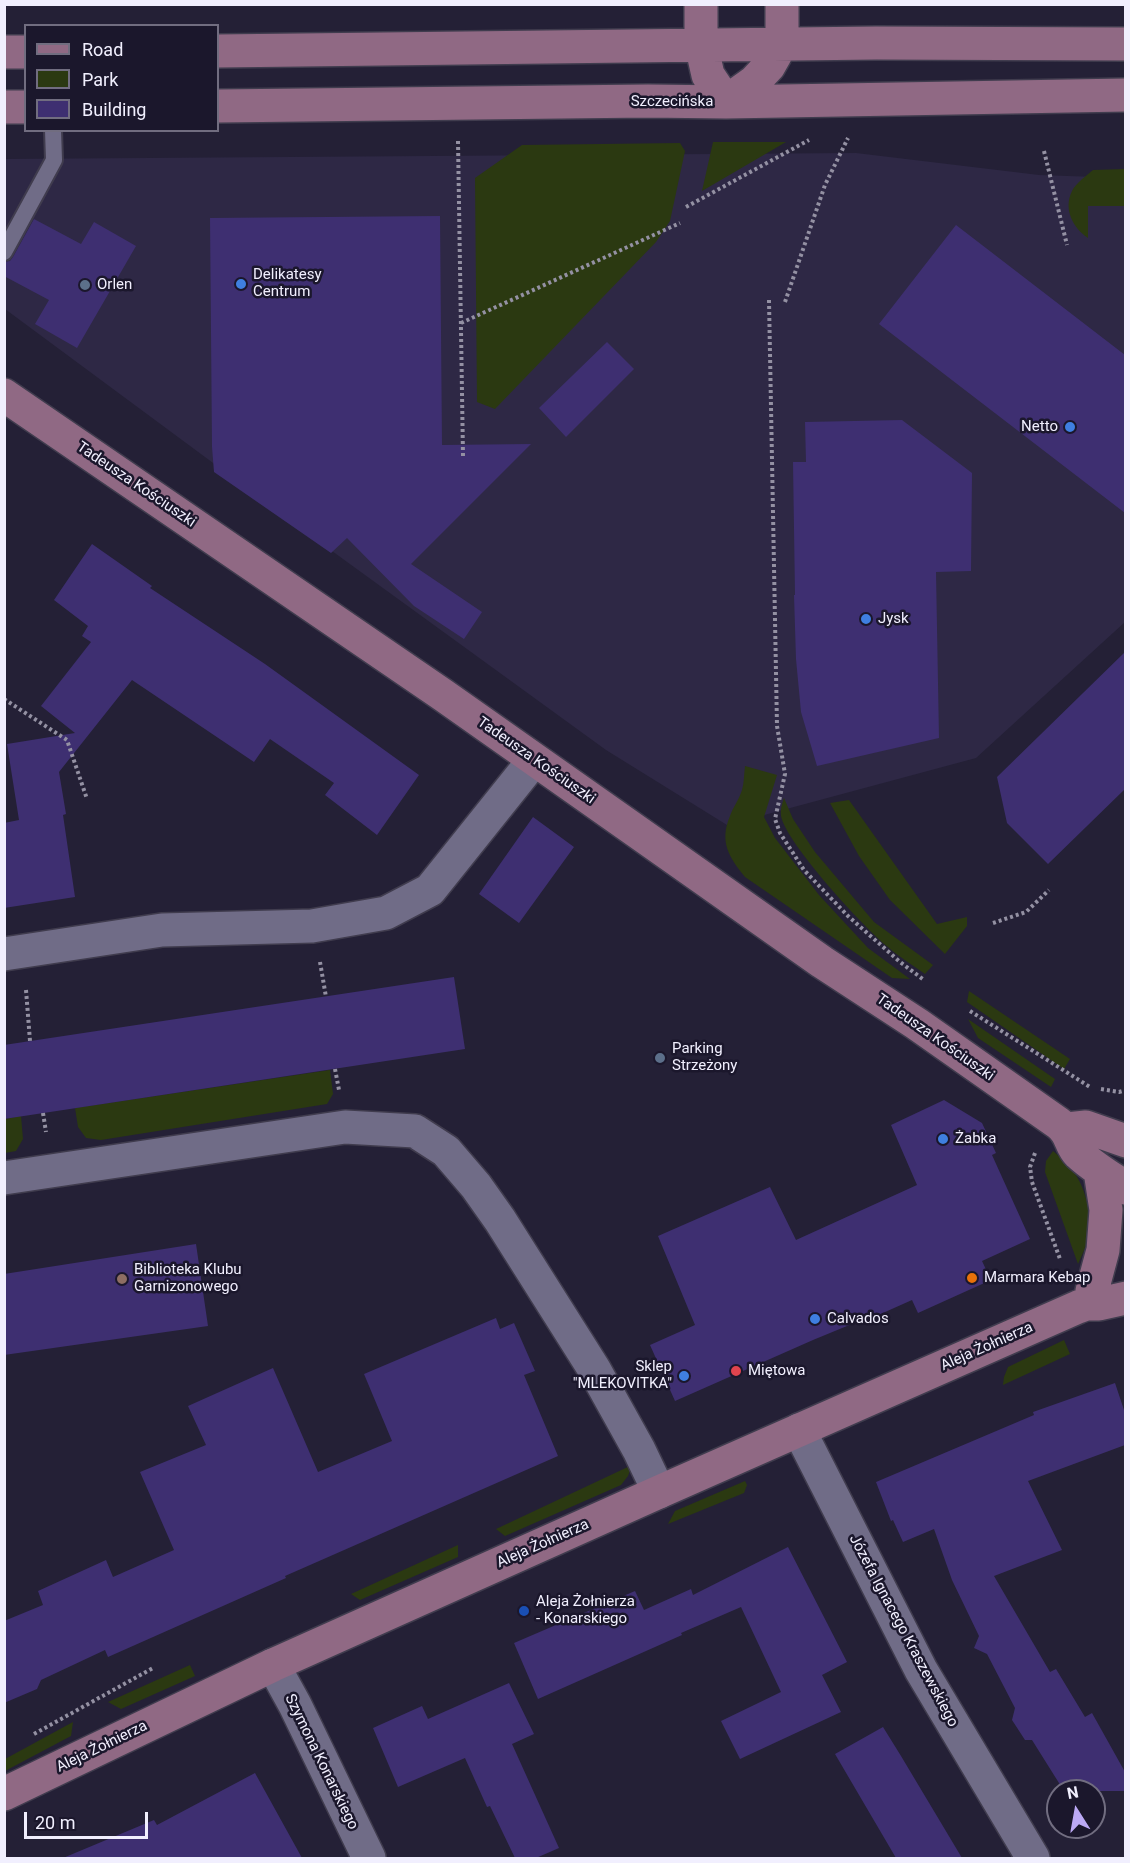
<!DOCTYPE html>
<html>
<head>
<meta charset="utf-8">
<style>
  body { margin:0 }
  #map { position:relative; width:1130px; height:1863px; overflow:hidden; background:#242036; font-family:Roboto,sans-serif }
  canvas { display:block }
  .frame { position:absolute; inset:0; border:6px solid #f1effe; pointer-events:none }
  .legend { position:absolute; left:24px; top:24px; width:195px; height:108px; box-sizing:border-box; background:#1b172c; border:2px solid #716d80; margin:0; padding:8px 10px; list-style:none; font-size:18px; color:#f1effe }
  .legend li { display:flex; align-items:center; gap:12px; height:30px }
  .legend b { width:30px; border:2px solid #716d80 }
  .north { position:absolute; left:1046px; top:1779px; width:60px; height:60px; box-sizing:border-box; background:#1b172c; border:2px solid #716d80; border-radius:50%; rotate:349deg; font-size:16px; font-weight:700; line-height:24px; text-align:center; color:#f1effe }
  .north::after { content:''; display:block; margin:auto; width:21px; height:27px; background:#bca9f5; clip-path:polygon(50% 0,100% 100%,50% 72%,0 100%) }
  .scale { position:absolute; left:24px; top:1812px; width:124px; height:27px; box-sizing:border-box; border:3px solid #f1effe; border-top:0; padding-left:8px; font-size:18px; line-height:21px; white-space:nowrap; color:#f1effe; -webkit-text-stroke:4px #1b172c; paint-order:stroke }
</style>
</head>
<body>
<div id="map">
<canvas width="1130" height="1863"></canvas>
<div class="frame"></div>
<ul class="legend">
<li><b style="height:8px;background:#906984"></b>Road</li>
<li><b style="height:16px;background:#2b3911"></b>Park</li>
<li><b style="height:16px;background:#3e2f71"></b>Building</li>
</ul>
<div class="north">N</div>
<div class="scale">20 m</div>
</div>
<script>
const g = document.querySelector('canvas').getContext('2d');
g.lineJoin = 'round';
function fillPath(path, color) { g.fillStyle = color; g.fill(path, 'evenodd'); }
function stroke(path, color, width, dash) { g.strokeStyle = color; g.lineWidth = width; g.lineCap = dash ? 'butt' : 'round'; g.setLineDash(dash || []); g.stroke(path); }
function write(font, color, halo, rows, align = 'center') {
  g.font = font + ' Roboto,sans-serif'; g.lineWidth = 5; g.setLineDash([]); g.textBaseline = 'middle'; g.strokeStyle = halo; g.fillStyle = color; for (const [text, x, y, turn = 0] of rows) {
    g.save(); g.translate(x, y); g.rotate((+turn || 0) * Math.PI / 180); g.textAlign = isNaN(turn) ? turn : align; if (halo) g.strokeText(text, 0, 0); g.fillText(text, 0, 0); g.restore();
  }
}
const built = new Path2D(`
  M856 153 1039 175 1125 178V622L976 758 727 825 606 750 332 551 5 309V159Z`);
const green = new Path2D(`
  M713 142H786L702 191Z
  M680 143 685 151 670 221 656 242 495 409 477 402 475 178 522 145Z
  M1125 169V206H1088V238C1073 228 1063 209 1072 191 1076 183 1086 176 1093 170Z
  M745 766 777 775 764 817 775 838 819 895 868 948 910 979 892 978 745 877C729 857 719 842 730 816 733 807 739 800 742 790 744 783 744 774 745 766Z
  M784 798 793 819 815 852 874 922 933 965 925 974C913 965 899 957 888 947 864 928 786 843 781 816 780 810 782 804 784 798Z
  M849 800 937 924 967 917V926L945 954 890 900 859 856 830 803Z
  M969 991 1070 1059 1064 1069 967 1002Z
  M968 1019 1055 1079 1051 1087 978 1038Z
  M330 1070 333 1094 327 1104 101 1140 86 1138 78 1127 75 1108Z
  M21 1116 23 1139 16 1151 5 1153V1119Z
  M1053 1151C1059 1156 1065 1161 1070 1167 1085 1184 1093 1215 1088 1238 1086 1247 1082 1255 1078 1264L1045 1172 1046 1161Z
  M1064 1340 1070 1354 1003 1385 1004 1377 1008 1367Z
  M632 1465 628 1476 621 1485 505 1536 496 1529Z
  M745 1481 747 1485 744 1493 668 1524 675 1511Z
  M458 1545V1557L360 1600 351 1594Z
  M190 1665 195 1676 121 1709 108 1702Z
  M73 1722 71 1736 5 1771V1759Z`);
const building = new Path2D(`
  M440 216 442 445 531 444 411 564 482 612 464 639 414 606 347 538 331 553 214 472 212 447 210 218Z
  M34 219 81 244 94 222 136 246 77 348 35 324 49 300 4 276V262L10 261 13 257Z
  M956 225 1125 355V513L879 324Z
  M607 342 634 369 566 437 539 408Z
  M902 420 972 473 971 571 936 572 939 738 817 766 801 712 796 659 794 595H795L793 462H806L805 422Z
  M92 544 152 586 150 588 265 664 419 775 377 835 325 795 334 783 270 739 254 762 132 680 59 772 66 814 63 815 75 897 4 908V823L19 820 7 744 75 733 41 706 91 642 82 636 88 626 54 600Z
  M1125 652V789L1048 864 1007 823 997 777Z
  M533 817 574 847 519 923 479 894Z
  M454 977 465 1049 4 1119V1045Z
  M944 1100 982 1123 996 1153 992 1155 1030 1239 982 1261 991 1280 918 1313 912 1300 865 1321 864 1319 813 1340 675 1401 650 1345 695 1325 658 1236 770 1187 796 1240 917 1185 891 1125Z
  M196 1244 208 1326 4 1355V1274Z
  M496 1318 500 1329 514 1323 535 1371 524 1375 558 1456 285 1576 286 1578 108 1657 105 1650 41 1680 37 1689 4 1703V1621L43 1605 38 1591 106 1560 113 1577 174 1550 140 1472 206 1445 188 1406 273 1368 318 1472 392 1441 364 1374Z
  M1115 1383 1125 1413V1445L1028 1481 1062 1550 994 1576 1050 1672 1056 1669 1085 1717 1092 1713 1125 1772V1791H1064L1032 1740H1025L1012 1720 1015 1708 987 1654 974 1648 979 1636 952 1580 934 1529 903 1542 893 1520 891 1521 876 1482 1034 1415 1033 1412Z
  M788 1547 847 1662 822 1675 841 1712 740 1759 721 1721 781 1692 741 1607 681 1633 682 1635 538 1699 514 1643 635 1591 644 1610 691 1589 693 1595Z
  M509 1683 534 1734 512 1744 559 1848 536 1858H515L490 1806 487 1807 465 1758 398 1787 373 1728 422 1706 428 1719Z
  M883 1727 901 1756 962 1858H896L835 1754Z
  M255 1773 302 1858H63L154 1820 157 1825Z`);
const path = new Path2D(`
  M458 141 463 456
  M1044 151 1067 245
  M686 207 809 140
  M769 300 777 726 785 774 775 819 780 833 804 870 848 916 900 962 924 980
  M785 302 825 185 848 138
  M461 323 680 223
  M4 699 67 740 87 799
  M993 923 1026 912 1049 890
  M320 962 326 997
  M26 990 30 1041
  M970 1011 1090 1087
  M335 1069 339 1090
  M1101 1089 1119 1092 1126 1090
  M43 1113 46 1132
  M1035 1153 1030 1167 1032 1182 1060 1259
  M34 1734 153 1668`);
const lane = new Path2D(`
  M4 252 54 160 53 130`);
const street = new Path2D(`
  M4 954 162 930 312 926 386 913 430 890 534 760
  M4 1178 345 1127 415 1131 446 1151 476 1186 500 1220 594 1369 639 1450 659 1492
  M799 1430 921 1670 1033 1858
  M273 1665 295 1705 369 1858`);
const secondary = new Path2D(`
  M701 4V44L708 75 726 102
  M218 51 876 43 1126 44
  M4 52H26
  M726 102 754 82 769 66 782 43V4
  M218 106 648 101 726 102 1126 95
  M4 107H26
  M4 395 443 695 822 962 917 1024 1058 1123C1072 1133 1069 1144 1079 1154 1093 1167 1110 1177 1126 1188
  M1067 1129 1086 1127 1126 1141
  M1092 1291 1103 1250 1106 1210 1100 1171
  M4 1794 273 1665 659 1492 1078 1307 1086 1304H1099L1126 1298`);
const markers = [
  [241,284,6,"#3f7fe0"],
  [85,285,6,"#5c6f8a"],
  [1070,427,6,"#3f7fe0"],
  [866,619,6,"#3f7fe0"],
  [660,1058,6,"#5c6f8a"],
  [943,1139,6,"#3f7fe0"],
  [972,1278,6,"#e8710a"],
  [122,1279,6,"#8d6e63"],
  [815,1319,6,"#3f7fe0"],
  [736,1371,6,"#e0444e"],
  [684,1376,6,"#3f7fe0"],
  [524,1611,6,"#1a4fb4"]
];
const streetNames = [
  ["Szczecińska",672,102],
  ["Tadeusza Kościuszki",136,485,34],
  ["Tadeusza Kościuszki",536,761,35],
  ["Tadeusza Kościuszki",935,1038,35],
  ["Aleja Żołnierza",987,1347,-24],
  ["Aleja Żołnierza",543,1544,-24],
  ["Józefa Ignacego Kraszewskiego",903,1631,62],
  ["Aleja Żołnierza",102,1747,-26],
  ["Szymona Konarskiego",321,1762,64]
];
const poiNames = [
  ["Delikatesy",253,275],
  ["Centrum",253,292],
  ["Orlen",97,285],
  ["Netto",1058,427,"right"],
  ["Jysk",878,619],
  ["Parking",672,1049],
  ["Strzeżony",672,1066],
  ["Żabka",955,1139],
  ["Biblioteka Klubu",134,1270],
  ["Garnizonowego",134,1287],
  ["Marmara Kebap",984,1278],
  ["Calvados",827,1319],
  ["Sklep",672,1367,"right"],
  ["\"MLEKOVITKA\"",672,1384,"right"],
  ["Miętowa",748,1371],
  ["Aleja Żołnierza",536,1602],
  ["- Konarskiego",536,1619]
];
fillPath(built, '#2e2845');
fillPath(green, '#2b3911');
fillPath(building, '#3e2f71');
stroke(lane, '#403c4e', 20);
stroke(street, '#403c4e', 36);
stroke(secondary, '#403c4e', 36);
stroke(path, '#9491a3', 4, [3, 3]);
stroke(lane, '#706c87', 16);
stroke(street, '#706c87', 33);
stroke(secondary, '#906984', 33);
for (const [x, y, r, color] of markers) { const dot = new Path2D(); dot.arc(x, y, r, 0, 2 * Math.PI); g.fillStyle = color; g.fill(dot); stroke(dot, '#1b172c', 2); }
write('15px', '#f1effe', '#1b172c', streetNames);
write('15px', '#f1effe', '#1b172c', poiNames, 'left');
</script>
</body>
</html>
